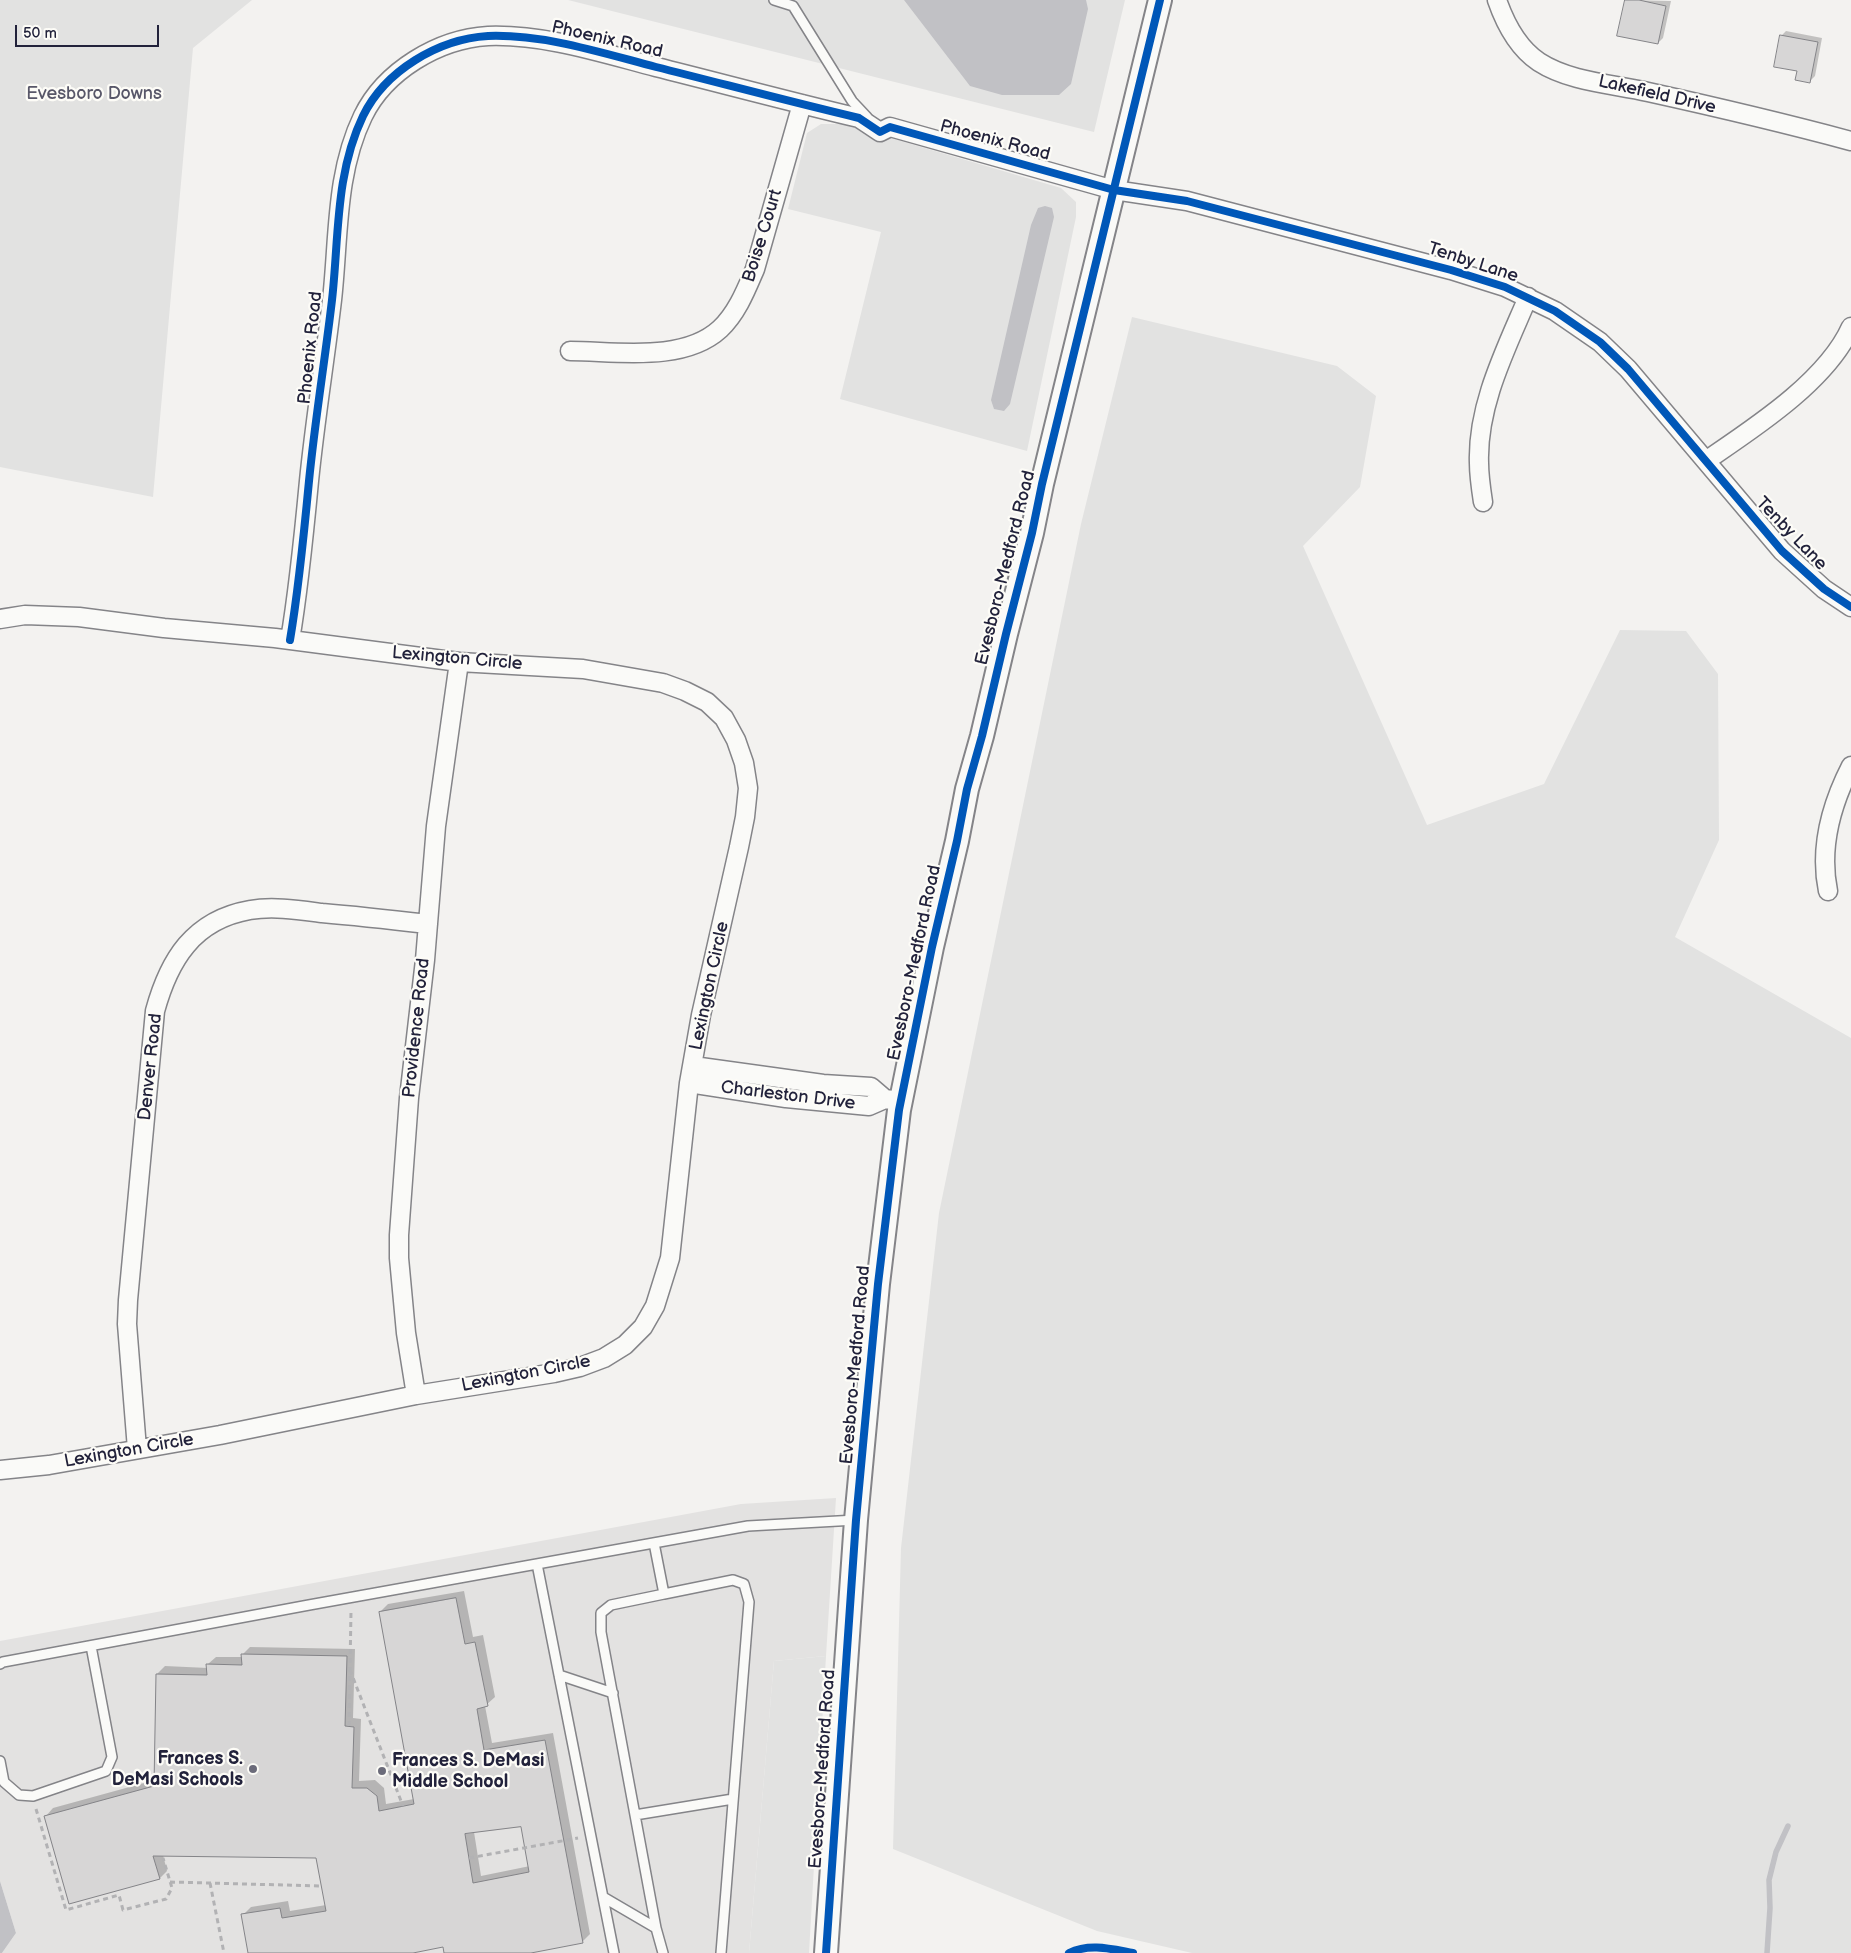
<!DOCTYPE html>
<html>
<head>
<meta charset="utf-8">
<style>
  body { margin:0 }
  #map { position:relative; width:1851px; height:1953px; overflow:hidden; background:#f3f2f0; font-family:"Balsamiq Sans",sans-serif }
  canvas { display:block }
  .scale { position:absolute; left:15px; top:25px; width:144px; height:22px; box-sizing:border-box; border:2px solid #22223b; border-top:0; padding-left:6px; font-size:15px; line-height:18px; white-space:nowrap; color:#22223b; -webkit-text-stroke:4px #fdfcf7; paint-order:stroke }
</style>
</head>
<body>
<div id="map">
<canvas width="1851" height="1953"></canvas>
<div class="scale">50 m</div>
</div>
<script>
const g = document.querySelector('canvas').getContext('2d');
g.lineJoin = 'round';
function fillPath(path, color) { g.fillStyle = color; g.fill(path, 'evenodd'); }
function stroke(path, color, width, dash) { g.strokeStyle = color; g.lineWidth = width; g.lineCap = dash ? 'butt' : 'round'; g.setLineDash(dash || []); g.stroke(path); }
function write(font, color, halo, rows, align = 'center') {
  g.font = font + ' "Balsamiq Sans",sans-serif'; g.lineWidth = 4.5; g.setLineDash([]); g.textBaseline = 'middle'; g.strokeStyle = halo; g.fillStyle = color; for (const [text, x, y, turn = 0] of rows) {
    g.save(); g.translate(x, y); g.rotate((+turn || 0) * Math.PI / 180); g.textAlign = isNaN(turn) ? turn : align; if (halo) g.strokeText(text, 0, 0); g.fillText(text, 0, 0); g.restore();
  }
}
const built = new Path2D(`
  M836 1498 826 1656 774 1661 749 1953H2L16 1933 0 1881V1641L741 1504Z`);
const green = new Path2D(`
  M0 0H252L193 48 153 497 0 467Z
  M568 0H1125L1094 132Z
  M821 124H843L1061 188 1076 202V217L1027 451 840 399 881 232 788 209 807 133Z
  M1132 317 1337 366 1376 396 1360 487 1303 546 1427 825 1544 784 1620 630 1686 631 1718 674 1719 840 1675 937 1851 1038V1953H1192L1097 1931 893 1849 901 1548 939 1213 1081 524Z
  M826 1656 809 1953H749L774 1661Z`);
const water = new Path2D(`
  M904 0H1086L1088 9 1071 84 1059 95H1002L970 86Z
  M1045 206 1052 208 1054 217 1010 404 1004 411 994 409 991 400 1031 225 1038 208Z
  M0 1881 16 1933 2 1953H0Z`);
const shadow = new Path2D(`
  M1626 0 1671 1 1663 38 1658 43Z
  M1786 31 1822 38 1815 76 1810 81 1798 70 1781 36Z
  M464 1591 473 1637 483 1635 495 1697 485 1706 492 1743 553 1733 590 1934 582 1942 532 1951 533 1953H446L444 1946 406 1953H250L243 1915 251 1907 288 1901 290 1911 326 1905 317 1857 163 1855 167 1871 160 1878 46 1816 53 1808 155 1780 157 1674 165 1666 208 1668V1664L216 1657H243L242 1655 250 1647 355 1649 353 1718 361 1719 359 1781 375 1780 384 1788 386 1804 414 1799 380 1612 388 1604ZM522 1825 530 1866 481 1876 474 1832Z`);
const stream = new Path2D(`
  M1767 1953 1770 1908 1769 1880 1776 1852 1788 1826`);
const building = new Path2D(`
  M1625 0H1639L1666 6 1658 44 1617 36Z
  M1780 35 1818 42 1810 83 1795 80 1797 71 1774 67Z
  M456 1598 465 1644 475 1642 488 1706 477 1709 484 1750 545 1740 583 1943 531 1953H444L443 1947 413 1953H248L241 1914 280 1908 282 1918 326 1911 316 1858 153 1856 160 1879 69 1904 44 1816 154 1786 156 1674 207 1675 206 1664 242 1665 241 1654 347 1656 345 1726 354 1727 352 1788H367L377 1796 379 1811 414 1804 379 1612ZM521 1827 529 1872 473 1883 465 1834Z`);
const path = new Path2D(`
  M350 1670 403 1806
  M349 1726 351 1611
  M36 1809 66 1910 119 1895 123 1910 166 1899 172 1888 163 1858
  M469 1858 578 1838
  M170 1882 321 1886
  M210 1883 224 1953`);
const service = new Path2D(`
  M774 0 793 6 852 101 867 117
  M654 1543 664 1594 733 1580 744 1584 749 1602 721 1953
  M537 1564 614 1953
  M0 1664 3 1662 309 1605 748 1526 856 1520
  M559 1675 613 1693
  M0 1761 4 1782 19 1795 33 1796 106 1771 112 1757 91 1646
  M635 1815 733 1799
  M603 1897 656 1928
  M663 1953 656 1928 601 1632V1613L611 1605 664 1594`);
const minor = new Path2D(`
  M1497 0C1505 23 1518 48 1539 62 1570 82 1613 84 1648 92 1716 107 1784 123 1851 141
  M570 351C616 351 683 363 720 329 737 313 746 290 755 269L802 104
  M1707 460C1754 428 1827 381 1851 327
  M1483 502C1481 489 1479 476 1479 463 1477 405 1506 349 1528 297
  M0 619 25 615 79 617 164 628 275 638 459 662 583 669 663 683 685 691 707 702 724 718 736 740 744 763 748 788 745 817 739 847 701 1015 689 1083 670 1258 655 1306 643 1327 625 1345 604 1358 580 1367 554 1373 416 1395 220 1435 49 1465 0 1470
  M290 640C299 587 304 534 309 481 315 420 325 360 332 300 339 238 335 174 363 116 385 71 438 39 488 36 544 34 602 53 656 67 724 84 791 102 859 118L880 132 890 127 1114 190 1187 201 1210 207 1451 270 1505 287 1555 311 1600 342 1628 369 1782 551 1824 589 1851 607
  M1828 891C1819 847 1831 805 1851 766
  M693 1066 823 1084 871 1087 885 1099 901 1101
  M689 1083 786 1098 869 1106 885 1099
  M416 1395 406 1333 399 1258V1235L409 1098 425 960 436 826 459 662
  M137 1449 127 1324 128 1300 155 1011C169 960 193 920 250 910 273 906 299 910 322 913 357 916 393 920 428 924`);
const tertiary = new Path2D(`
  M826 1953 856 1520 878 1284 899 1110 932 947 957 841 967 789 982 736 1006 634 1032 533 1042 484 1160 0`);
const cycleway = new Path2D(`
  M290 640C299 587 304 534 309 481 315 420 325 360 332 300 339 238 335 174 363 116 385 71 438 39 488 36 544 34 602 53 656 67 724 84 791 102 859 118L880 132 890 127 1114 190 1187 201 1210 207 1451 270 1505 287 1555 311 1600 342 1628 369 1782 551 1824 589 1851 607
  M826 1953 856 1520 878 1284 899 1110 932 947 957 841 967 789 982 736 1006 634 1032 533 1042 484 1160 0
  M1069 1953C1090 1943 1111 1949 1133 1953`);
const markers = [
  [253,1769,5,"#6b6b7a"],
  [382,1771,5,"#6b6b7a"]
];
const streetNames = [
  ["Phoenix Road",607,40,13],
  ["Lakefield Drive",1657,95,13],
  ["Phoenix Road",995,141,15],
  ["Boise Court",763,236,-73],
  ["Tenby Lane",1473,263,18],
  ["Phoenix Road",311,348,-84],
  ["Tenby Lane",1791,534,46],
  ["Evesboro-Medford Road",1006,568,-76],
  ["Lexington Circle",457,659,5],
  ["Evesboro-Medford Road",915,963,-78],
  ["Lexington Circle",710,986,-78],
  ["Providence Road",417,1028,-84],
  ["Denver Road",151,1067,-84],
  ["Charleston Drive",788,1096,7],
  ["Evesboro-Medford Road",856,1365,-85],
  ["Lexington Circle",526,1374,-11],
  ["Lexington Circle",129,1451,-10],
  ["Evesboro-Medford Road",823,1769,-86]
];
const parkNames = [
  ["Evesboro Downs",94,94]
];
const poiNames = [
  ["Frances S.",243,1759],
  ["DeMasi Schools",243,1780],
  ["Frances S. DeMasi",392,1761,"left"],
  ["Middle School",392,1782,"left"]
];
fillPath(built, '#e3e2e1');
fillPath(green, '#e2e2e1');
fillPath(water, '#c1c1c5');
fillPath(shadow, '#0003');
stroke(stream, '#c1c1c5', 5.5);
fillPath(building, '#d7d6d6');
stroke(building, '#848488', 1);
stroke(service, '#848488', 12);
stroke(minor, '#848488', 21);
stroke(tertiary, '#848488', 26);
stroke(path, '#b2b2b4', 3, [5, 4]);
stroke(service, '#fafaf8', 9);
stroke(minor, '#fafaf8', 18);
stroke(tertiary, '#fafaf8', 22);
stroke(cycleway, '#0057b8', 8);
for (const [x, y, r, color] of markers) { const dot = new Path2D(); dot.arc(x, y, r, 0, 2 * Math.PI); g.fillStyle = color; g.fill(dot); stroke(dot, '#fdfcf7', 2); }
write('18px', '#22223b', '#fdfcf7', streetNames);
write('18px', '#585769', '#fdfcf7', parkNames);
write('bold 18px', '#22223b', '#fdfcf7', poiNames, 'right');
</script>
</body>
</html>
